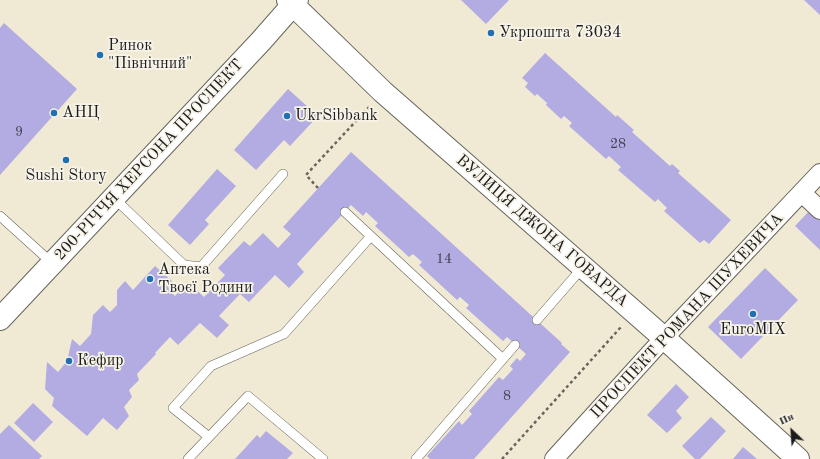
<!DOCTYPE html>
<html>
<head>
<meta charset="utf-8">
<style>
  body { margin:0 }
  #map { position:relative; width:820px; height:459px; overflow:hidden; background:#f0ead4; font-family:"Old Standard TT",serif }
  canvas { display:block }
  .north { position:absolute; left:772px; top:411px; width:40px; height:40px; -webkit-text-stroke:3px #f7f3e8; paint-order:stroke; rotate:335deg; font-size:11px; font-weight:700; line-height:16px; text-align:center; color:#1c1c1c }
  .north::after { content:''; display:block; margin:auto; width:14px; height:18px; background:#1c1c1c; clip-path:polygon(50% 0,100% 100%,50% 72%,0 100%) }
</style>
</head>
<body>
<div id="map">
<canvas width="820" height="459"></canvas>
<div class="north">Пн</div>
</div>
<script>
const g = document.querySelector('canvas').getContext('2d');
g.lineJoin = 'round';
function fillPath(path, color) { g.fillStyle = color; g.fill(path, 'evenodd'); }
function stroke(path, color, width, dash) { g.strokeStyle = color; g.lineWidth = width; g.lineCap = dash ? 'butt' : 'round'; g.setLineDash(dash || []); g.stroke(path); }
function write(font, color, halo, rows, align = 'center') {
  g.font = font + ' "Old Standard TT",serif'; g.lineWidth = 3.5; g.setLineDash([]); g.textBaseline = 'middle'; g.strokeStyle = halo; g.fillStyle = color; for (const [text, x, y, turn = 0] of rows) {
    g.save(); g.translate(x, y); g.rotate((+turn || 0) * Math.PI / 180); g.textAlign = isNaN(turn) ? turn : align; if (halo) g.strokeText(text, 0, 0); g.fillText(text, 0, 0); g.restore();
  }
}
const building = new Path2D(`
  M461 0H509L486 24Z
  M804 0H820V15Z
  M4 23 77 89 0 175V28Z
  M545 53 616 117 617 115 634 130 632 132 670 166 672 164 680 171 678 173 731 220 709 244 704 240 700 243 664 211 667 208 658 199 655 202 618 170 621 167 609 156 606 159 569 126 572 123 564 116 561 119 546 105 547 103 537 94 535 96 525 87 528 83 522 78Z
  M288 89 318 116 290 146 284 140 256 170 234 150Z
  M351 152 562 343 561 344 570 352 474 459H430L427 456 459 421 462 425 472 414 469 411 499 377 503 380 513 369 510 366 517 358 520 361 526 354 507 337 503 341 466 308 469 305 460 297 457 300 419 265 422 262 413 254 409 257 375 226 378 223 366 212 363 216 351 205 297 264 304 272 289 288 275 275 249 302 240 294 219 316 229 325 217 338 200 323 178 345 170 337 155 353 156 354 137 374 139 380 129 390 132 397 124 407 129 416 117 430 103 418 87 436 52 406 54 398 45 389 47 362 58 372 67 361 72 339 80 346 91 334 93 315 103 305 110 312 117 305V290L125 281 133 290 155 266 172 281 168 285 169 290 175 296 188 282 204 297 225 275 218 268 244 241 250 246 263 233 278 248 291 234 283 227Z
  M217 169 236 186 205 220 209 224 190 245 168 225Z
  M811 209 820 218V250L795 226Z
  M765 268 798 300 741 359 708 327Z
  M676 384 689 397 676 411 682 418 667 433 647 415Z
  M33 403 53 422 34 442 14 423Z
  M711 417 726 431 700 459H695L682 446Z
  M9 425 42 456 39 459H0V434Z
  M266 431 293 453 287 459H235L257 435 260 438Z
  M743 447 757 459H733Z`);
const path = new Path2D(`
  M318 188 306 175 369 107
  M502 459 621 327`);
const lane = new Path2D(`
  M114 198 184 265 201 267 283 174
  M345 212 503 359
  M0 216 52 263
  M537 320 583 267
  M209 437 173 408 211 366 284 334 371 236
  M188 459 248 396 323 459
  M416 459 515 345`);
const street = new Path2D(`
  M802 193 820 210
  M554 459 664 338 820 173`);
const secondary = new Path2D(`
  M288 0 383 92 664 338 798 459
  M0 319 261 41 297 0`);
const markers = [
  [491,33,4,"#1f6fb2"],
  [100,55,4,"#1f6fb2"],
  [54,113,4,"#1f6fb2"],
  [287,116,4,"#1f6fb2"],
  [66,160,4,"#1f6fb2"],
  [150,279,4,"#1f6fb2"],
  [753,314,4,"#1f6fb2"],
  [69,361,4,"#1f6fb2"]
];
const numberNames = [
  ["9",19,132],
  ["28",618,144],
  ["14",444,259],
  ["8",507,396]
];
const poiNames = [
  ["Укрпошта 73034",499,33],
  ["Ринок",108,46],
  ["\"Північний\"",108,64],
  ["АНЦ",62,113],
  ["UkrSibbank",295,116],
  ["Sushi Story",66,176,"center"],
  ["Аптека",158,270],
  ["Твоєї Родини",158,288],
  ["EuroMIX",753,330,"center"],
  ["Кефир",77,361]
];
const streetNames = [
  ["200-РІЧЧЯ ХЕРСОНА ПРОСПЕКТ",149,160,-47],
  ["ВУЛИЦЯ ДЖОНА ГОВАРДА",542,231,41],
  ["ПРОСПЕКТ РОМАНА ШУХЕВИЧА",687,316,-47]
];
fillPath(building, '#b3ace2');
stroke(lane, '#66645c', 10);
stroke(street, '#66645c', 20);
stroke(secondary, '#66645c', 24);
stroke(path, '#66645c', 2.5, [3, 3]);
stroke(lane, '#fff', 9);
stroke(street, '#fff', 18);
stroke(secondary, '#fff', 22);
for (const [x, y, r, color] of markers) { const dot = new Path2D(); dot.arc(x, y, r, 0, 2 * Math.PI); g.fillStyle = color; g.fill(dot); stroke(dot, '#f7f3e8', 1.5); }
write('14px', '#42404e', null, numberNames);
write('16px', '#1c1c1c', '#f7f3e8', poiNames, 'left');
write('16px', '#1c1c1c', '#f7f3e8', streetNames);
</script>
</body>
</html>
